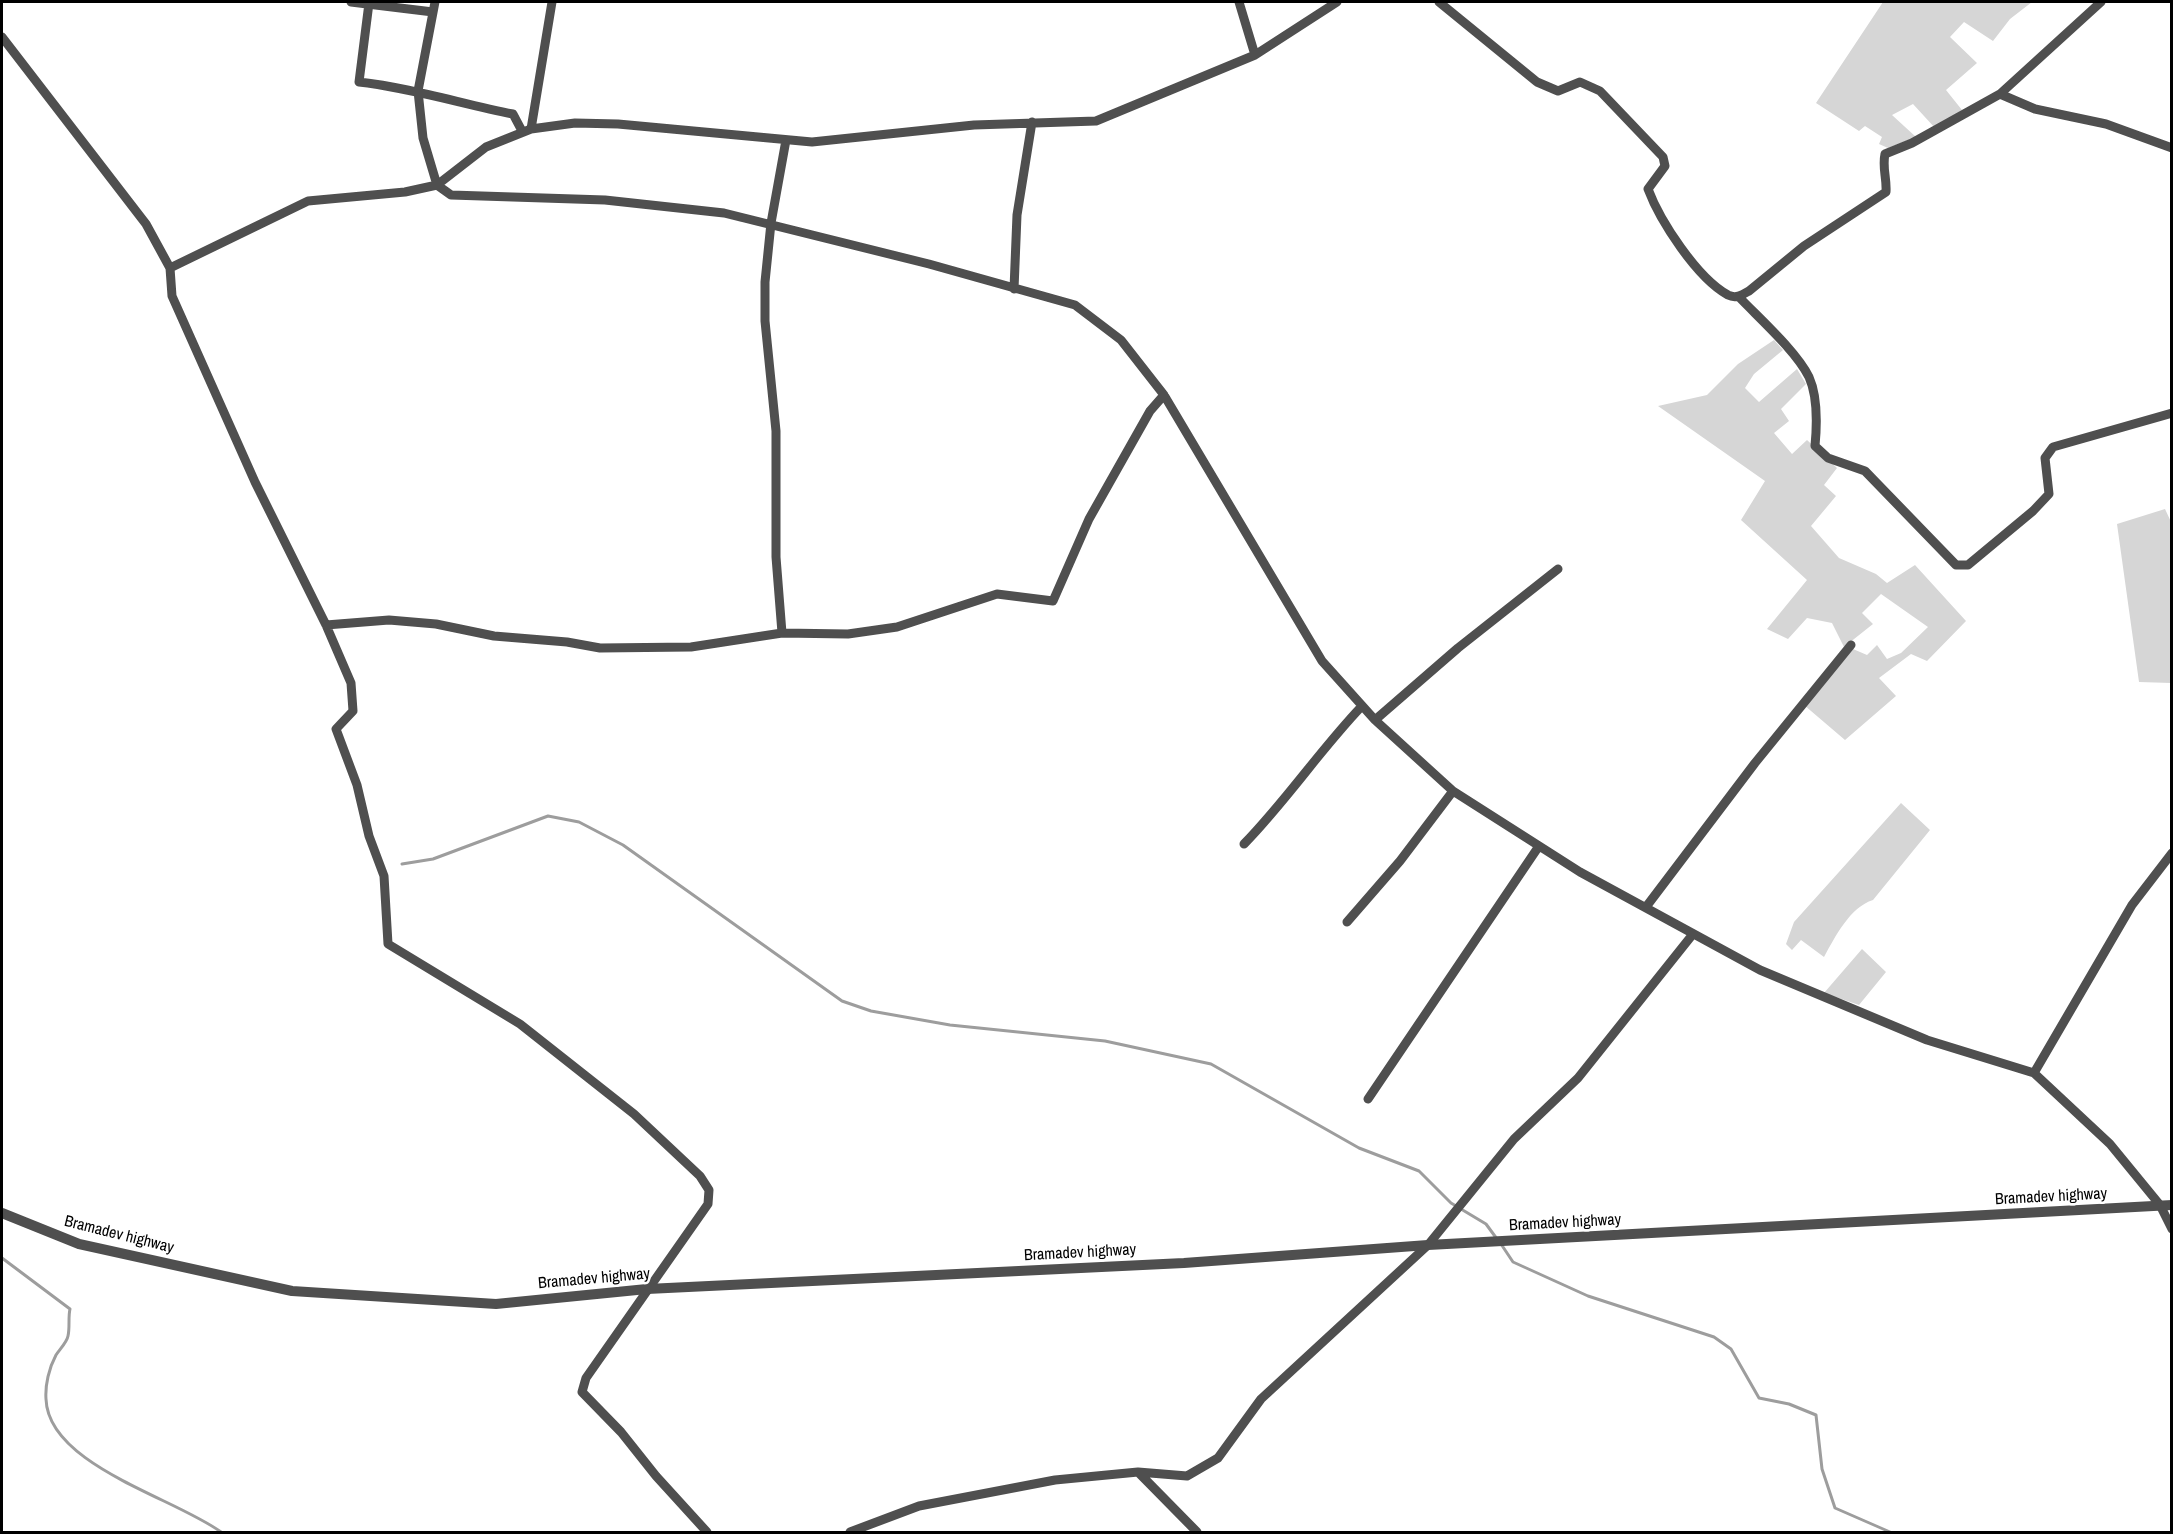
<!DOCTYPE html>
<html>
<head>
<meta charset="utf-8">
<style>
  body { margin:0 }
  #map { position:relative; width:2173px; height:1534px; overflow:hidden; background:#fff; font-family:"Archivo Narrow",sans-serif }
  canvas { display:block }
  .frame { position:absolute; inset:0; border:3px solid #000; pointer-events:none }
</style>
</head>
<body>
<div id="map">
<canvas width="2173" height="1534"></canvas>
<div class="frame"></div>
</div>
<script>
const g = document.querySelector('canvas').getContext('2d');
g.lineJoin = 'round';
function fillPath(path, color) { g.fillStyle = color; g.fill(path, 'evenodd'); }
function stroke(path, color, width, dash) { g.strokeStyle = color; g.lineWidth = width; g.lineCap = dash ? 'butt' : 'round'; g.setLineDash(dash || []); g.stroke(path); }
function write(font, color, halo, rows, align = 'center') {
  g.font = font + ' "Archivo Narrow",sans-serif'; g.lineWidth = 5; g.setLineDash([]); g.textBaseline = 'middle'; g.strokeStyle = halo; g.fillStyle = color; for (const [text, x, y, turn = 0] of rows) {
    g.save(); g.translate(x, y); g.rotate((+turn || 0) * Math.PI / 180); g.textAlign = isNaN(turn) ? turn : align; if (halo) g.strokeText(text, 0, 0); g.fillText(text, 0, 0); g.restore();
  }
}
const green = new Path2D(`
  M1883 2H2032L2010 19 1993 41 1964 22 1950 37 1977 63 1946 90 1962 110 1935 128 1913 104 1892 115 1916 137 1888 148 1879 144 1882 137 1865 126 1859 131 1816 103Z
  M1774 340 1783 350 1754 374 1745 388 1759 402 1797 369 1806 384 1781 409 1789 421 1774 433 1792 454 1807 440 1837 468 1824 485 1836 496 1811 526 1839 558 1876 574 1887 583 1915 565 1966 621 1927 661 1911 654 1879 678 1896 696 1845 740 1804 705 1853 649 1867 655 1877 645 1887 659 1901 653 1928 627 1881 594 1862 613 1873 624 1844 647 1832 623 1807 618 1788 639 1767 629 1807 580 1741 520 1765 481 1658 406 1707 395 1738 364Z
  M2165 509 2172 524 2171 683 2139 682 2117 524Z
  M1901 803 1930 830 1873 900C1850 907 1835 937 1824 957L1801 940 1792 950 1786 944 1794 922Z
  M1862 949 1886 972 1859 1005 1824 993Z`);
const stream = new Path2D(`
  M402 864 433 859 548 816 579 822 623 845 842 1001 871 1011 950 1025 1105 1041 1211 1064 1359 1148 1419 1171 1451 1203 1486 1224 1497 1239
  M1501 1244 1513 1262 1588 1296 1714 1337 1731 1349 1759 1398 1789 1404 1816 1415 1822 1469 1835 1508 1890 1532
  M2 1258 70 1309C68 1317 70 1327 68 1336 67 1342 60 1349 56 1355 49 1368 45 1385 46 1399 48 1465 175 1498 221 1532`);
const minor = new Path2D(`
  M351 2 433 12
  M435 2 418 91 423 138 437 185 451 195 605 200 724 213 929 264 1075 305 1121 340 1164 395 1322 661 1375 720 1453 791 1580 872 1760 970 1927 1040 2034 1073 2110 1144 2160 1205 2172 1229
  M1239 2 1255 55
  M1439 2 1537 82 1558 91 1580 82 1600 91 1663 157 1665 166 1648 189C1660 221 1697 278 1728 295 1736 299 1742 295 1749 291L1804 246 1886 192C1887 178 1882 168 1885 154L1912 143 2000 94 2035 109 2106 124 2172 148
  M369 3 359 82C412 88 462 104 513 114L522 131
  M2 37 146 224 170 268 172 296 255 482 326 625 351 683 353 711 336 729 357 785 369 836 384 876 388 944 520 1024 634 1114 700 1176 709 1190 708 1204 586 1378 582 1392 621 1432 656 1476 707 1532
  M2000 94 2101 2
  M531 129 552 2
  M170 268 308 201 405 192 437 185 486 147 531 129 575 123 618 124 812 142 974 125 1096 121 1255 55 1337 2
  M1014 289 1017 215 1032 122
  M1739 297C1760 319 1796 351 1809 377 1818 397 1817 425 1815 446L1828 458 1865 471 1956 565H1968L2033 511 2049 494 2045 458 2053 447 2172 413
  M326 625 389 620 436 624 494 636 567 642 600 648 691 647 782 633 848 634 897 627 997 594 1053 601 1089 519 1150 411 1164 395
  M782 633 776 557V431L765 321V282L771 223 786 140
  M1375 720 1458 648 1558 569
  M1244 844C1286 801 1320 750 1362 706
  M1646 907 1755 763 1851 645
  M1347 922 1400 861 1453 791
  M2034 1073 2132 905 2172 853
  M1368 1099 1539 846
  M1138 1472 1197 1532
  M850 1532 919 1506 1055 1480 1138 1472 1187 1476 1218 1458 1261 1399 1428 1245 1514 1139 1578 1078 1693 934`);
const tertiary = new Path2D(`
  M2 1213 79 1244 292 1291 496 1304 647 1289 1184 1263 1428 1245 2172 1205`);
const streetNames = [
  ["Bramadev highway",2051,1197,-3],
  ["Bramadev highway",1565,1223,-3],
  ["Bramadev highway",119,1235,14],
  ["Bramadev highway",1080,1253,-3],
  ["Bramadev highway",594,1279,-5]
];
fillPath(green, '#d6d6d6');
stroke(stream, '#9d9d9d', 3);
stroke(minor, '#4f4f4f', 9);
stroke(tertiary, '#4f4f4f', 10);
write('16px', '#000', '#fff', streetNames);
</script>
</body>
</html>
